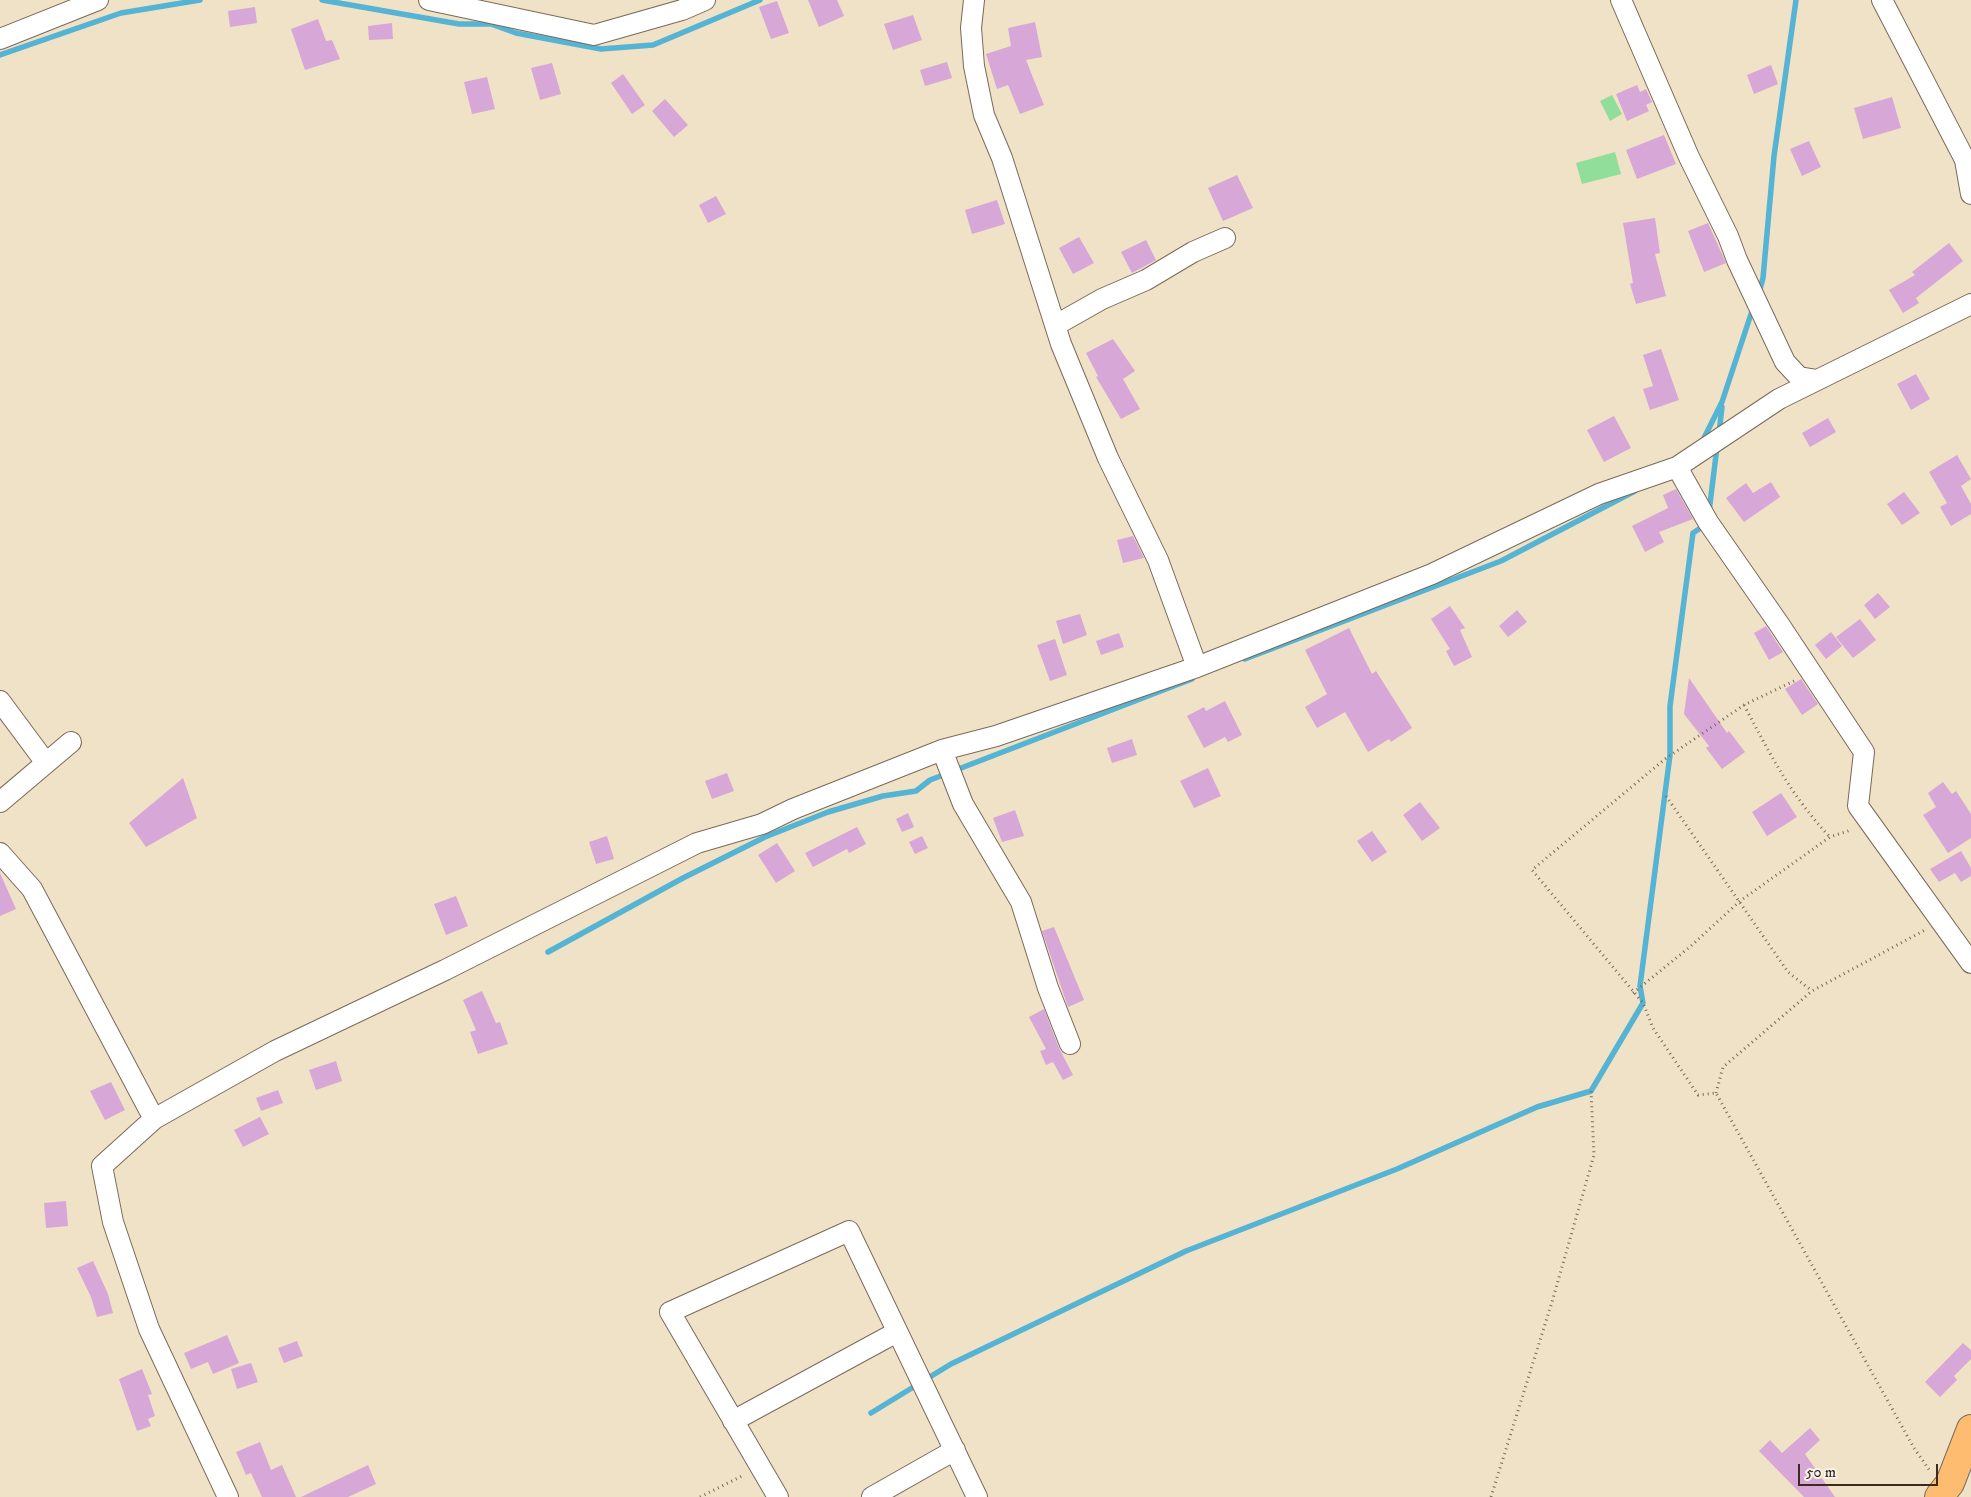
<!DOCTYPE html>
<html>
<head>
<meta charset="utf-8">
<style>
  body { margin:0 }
  #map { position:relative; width:1971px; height:1497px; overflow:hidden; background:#f0e2c6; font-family:"IM FELL DW Pica",serif }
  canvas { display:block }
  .scale { position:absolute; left:1798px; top:1464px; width:140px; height:22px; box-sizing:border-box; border:2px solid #3b2a1e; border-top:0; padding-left:6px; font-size:15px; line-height:18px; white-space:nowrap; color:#3b2a1e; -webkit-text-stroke:4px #f7f3e8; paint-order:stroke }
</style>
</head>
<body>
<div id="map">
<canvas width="1971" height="1497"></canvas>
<div class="scale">50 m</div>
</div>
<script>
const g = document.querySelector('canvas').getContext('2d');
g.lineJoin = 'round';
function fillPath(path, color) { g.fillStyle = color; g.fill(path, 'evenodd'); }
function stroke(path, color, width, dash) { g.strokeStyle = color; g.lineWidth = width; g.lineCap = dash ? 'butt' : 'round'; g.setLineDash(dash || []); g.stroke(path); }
const green = new Path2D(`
  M1612 95 1622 114 1610 121 1600 101Z
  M1615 152 1621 174 1582 184 1576 163Z`);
const stream = new Path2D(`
  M322 0 459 24H491L516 33 601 49 653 45 760 0
  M0 55 121 13 200 0
  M1759 293 1763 278 1774 156 1796 0
  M1719 433 1722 407
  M1702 442 1722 402 1753 308
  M1709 512 1717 447
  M1245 659 1501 561 1635 491
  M548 952 683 878 765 837 828 812 883 796 916 791 930 780 1192 679
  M871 1413 951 1364 1186 1251 1397 1169 1537 1107 1591 1091 1643 1003 1640 986 1670 755V706L1693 533 1705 525`);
const building = new Path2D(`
  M808 0H837L844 16 819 27Z
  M777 1 789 33 771 39 759 7Z
  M255 7 257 23 230 27 228 11Z
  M913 15 922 40 893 50 884 24Z
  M318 19 326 41 332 40 340 59 305 70 291 29Z
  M1035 22 1042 57 1026 60 1044 105 1020 114 1008 85 997 89 986 54 1011 46 1008 28Z
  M392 23 393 39 369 40 368 26Z
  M947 62 952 78 925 86 920 70Z
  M552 63 561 94 540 100 531 68Z
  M1771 65 1778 84 1754 94 1747 75Z
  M623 74 645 105 632 114 611 83Z
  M487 77 495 109 472 114 464 82Z
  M1637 85 1640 92 1646 89 1652 102 1646 105 1649 111 1627 121 1616 94Z
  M1892 97 1901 128 1863 139 1854 108Z
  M665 99 688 125 674 137 652 111Z
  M1664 135 1676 164 1637 179 1626 150Z
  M1809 141 1821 167 1802 176 1790 149Z
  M1237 175 1253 208 1223 221 1208 188Z
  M716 196 726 214 708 223 699 205Z
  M997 200 1005 224 972 234 965 210Z
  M1655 218 1660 253 1655 254 1666 296 1636 304 1630 284 1633 283 1623 223Z
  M1708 223 1726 263 1704 272 1688 231Z
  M1079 237 1094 263 1073 274 1059 248Z
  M1146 240 1156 260 1132 273 1121 252Z
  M1949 243 1963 261 1916 298 1919 303 1903 313 1889 290 1915 275 1912 272Z
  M1113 339 1135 371 1123 379 1140 409 1121 419 1096 377 1098 376 1086 353Z
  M1661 349 1679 400 1650 410 1643 389 1653 386 1643 355Z
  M1916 374 1930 399 1911 410 1897 384Z
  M1614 416 1631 448 1604 462 1587 430Z
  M1828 418 1836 432 1810 447 1802 433Z
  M1957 455 1971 479 1961 486 1971 504V514L1951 526 1940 507 1947 503 1929 472Z
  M1771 482 1780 497 1744 522 1726 498 1746 483 1753 493Z
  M1676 489 1693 519 1659 532 1664 542 1645 552 1632 526 1668 508 1663 495Z
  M1904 492 1920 513 1902 525 1887 504Z
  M1133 536 1144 558 1123 563 1117 540Z
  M1878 593 1890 607 1875 619 1864 605Z
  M1450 606 1465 628 1460 630 1472 657 1454 666 1446 651 1450 649 1431 619Z
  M1517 610 1527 622 1508 637 1499 626Z
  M1080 614 1087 635 1063 644 1056 621Z
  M1860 619 1876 640 1853 658 1836 637Z
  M1766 626 1783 652 1769 660 1754 633Z
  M1349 628 1372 674 1376 671 1412 728 1391 742 1389 739 1368 752 1345 712 1317 728 1305 707 1327 694 1305 650Z
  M1831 632 1842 646 1826 659 1815 645Z
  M1119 633 1124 647 1101 655 1096 641Z
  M1055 639 1067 675 1050 681 1037 645Z
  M1689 678 1727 733 1729 731 1745 752 1722 769 1706 748 1709 746 1684 714Z
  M1801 679 1818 704 1802 715 1785 689Z
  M1225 701 1242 735 1228 742 1225 737 1204 748 1187 716 1204 707 1206 711Z
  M1132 739 1137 755 1112 763 1107 748Z
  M1208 768 1221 796 1194 808 1180 781Z
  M727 773 734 791 712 799 705 781Z
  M183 778 197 818 146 847 129 823Z
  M1943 782 1952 794 1956 791 1971 814V838L1948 853 1923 815 1936 807 1928 793Z
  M1781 793 1797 817 1767 836 1752 812Z
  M1420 802 1440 828 1422 841 1403 815Z
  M1015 810 1024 836 1002 842 993 818Z
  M908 813 914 827 902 832 896 819Z
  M857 827 866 844 849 853 847 849 813 867 805 853Z
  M1372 831 1387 852 1372 862 1357 841Z
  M607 836 614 859 596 864 589 842Z
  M922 836 928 848 915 854 909 842Z
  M777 843 795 871 776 883 758 855Z
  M1961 851 1971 868V876L1961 882 1955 873 1939 882 1930 869Z
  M0 873 16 909 0 916Z
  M456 896 468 926 446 935 434 904Z
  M1054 927 1084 1000 1068 1007 1042 931Z
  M482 991 496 1023 500 1022 508 1044 478 1054 470 1032 476 1030 463 1000Z
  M1044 1009 1059 1048 1073 1075 1063 1080 1053 1062 1046 1065 1040 1051 1046 1049 1029 1017Z
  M336 1061 342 1081 316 1090 309 1070Z
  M111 1082 125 1110 105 1120 90 1091Z
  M278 1090 283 1103 261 1111 256 1098Z
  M260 1117 269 1134 243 1147 234 1130Z
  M66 1201 68 1226 46 1228 44 1203Z
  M93 1261 108 1294 113 1313 97 1317 91 1297 77 1268Z
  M227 1335 239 1363 213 1374 208 1362 191 1369 184 1353Z
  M297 1341 303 1356 284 1363 278 1348Z
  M1963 1343 1971 1350V1359L1954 1376 1957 1380 1940 1397 1925 1382Z
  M251 1363 258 1382 237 1389 231 1369Z
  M142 1369 152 1394 148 1395 155 1416 148 1419 151 1426 137 1431 119 1379Z
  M1810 1428 1820 1440 1805 1454 1835 1497H1804L1759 1451 1770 1440 1782 1453Z
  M260 1442 271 1470 282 1465 296 1497H262L251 1473 246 1475 236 1452Z
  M368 1465 376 1484 348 1497H301Z`);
const path = new Path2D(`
  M1794 681 1744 705 1665 759 1532 870 1643 1003 1653 1028 1698 1095 1716 1093 1914 1448 1930 1471
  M1744 705C1770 754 1791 796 1830 837
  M1666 796 1788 972 1812 991
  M1633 993 1691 946 1740 901 1830 837 1851 830
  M1716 1093 1723 1067 1812 991 1925 930
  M700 1497 744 1475
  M1491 1497 1552 1302 1594 1155 1591 1091`);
const minor = new Path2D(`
  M429 0 594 35 682 10 705 0
  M974 0 971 28 974 66 984 115 1002 158 1061 344 1108 458 1158 560 1197 667
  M1621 0 1689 157 1728 236 1737 260 1785 362 1799 377 1817 380
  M1882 0 1965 160 1971 194
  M0 39 98 0
  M1056 325 1102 299 1146 280 1193 252 1225 238
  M1677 467 1708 522 1779 624 1864 752 1858 806 1971 963
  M0 701 46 763
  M942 750 963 804 1021 902 1048 988 1070 1044
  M0 802 71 742
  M0 853 32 889 154 1119
  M733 1421 897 1332
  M228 1497 149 1329 113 1222 102 1166 154 1119 275 1051 445 970 697 843 762 824 793 809 942 750 996 736 1197 667 1432 574 1599 494 1677 467 1779 399 1971 304
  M778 1497 670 1312 849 1231 977 1497
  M872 1497 955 1450`);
const primary = new Path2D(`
  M1939 1497 1950 1483 1971 1429`);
fillPath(green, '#91dd9a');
stroke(stream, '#55b3d3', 5.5);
fillPath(building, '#d7a7d7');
stroke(minor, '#7a6a59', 22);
stroke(primary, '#7a6a59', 30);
stroke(path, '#7a6a59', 3, [1, 4]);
stroke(minor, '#fff', 20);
stroke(primary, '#febc70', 28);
</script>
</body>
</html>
